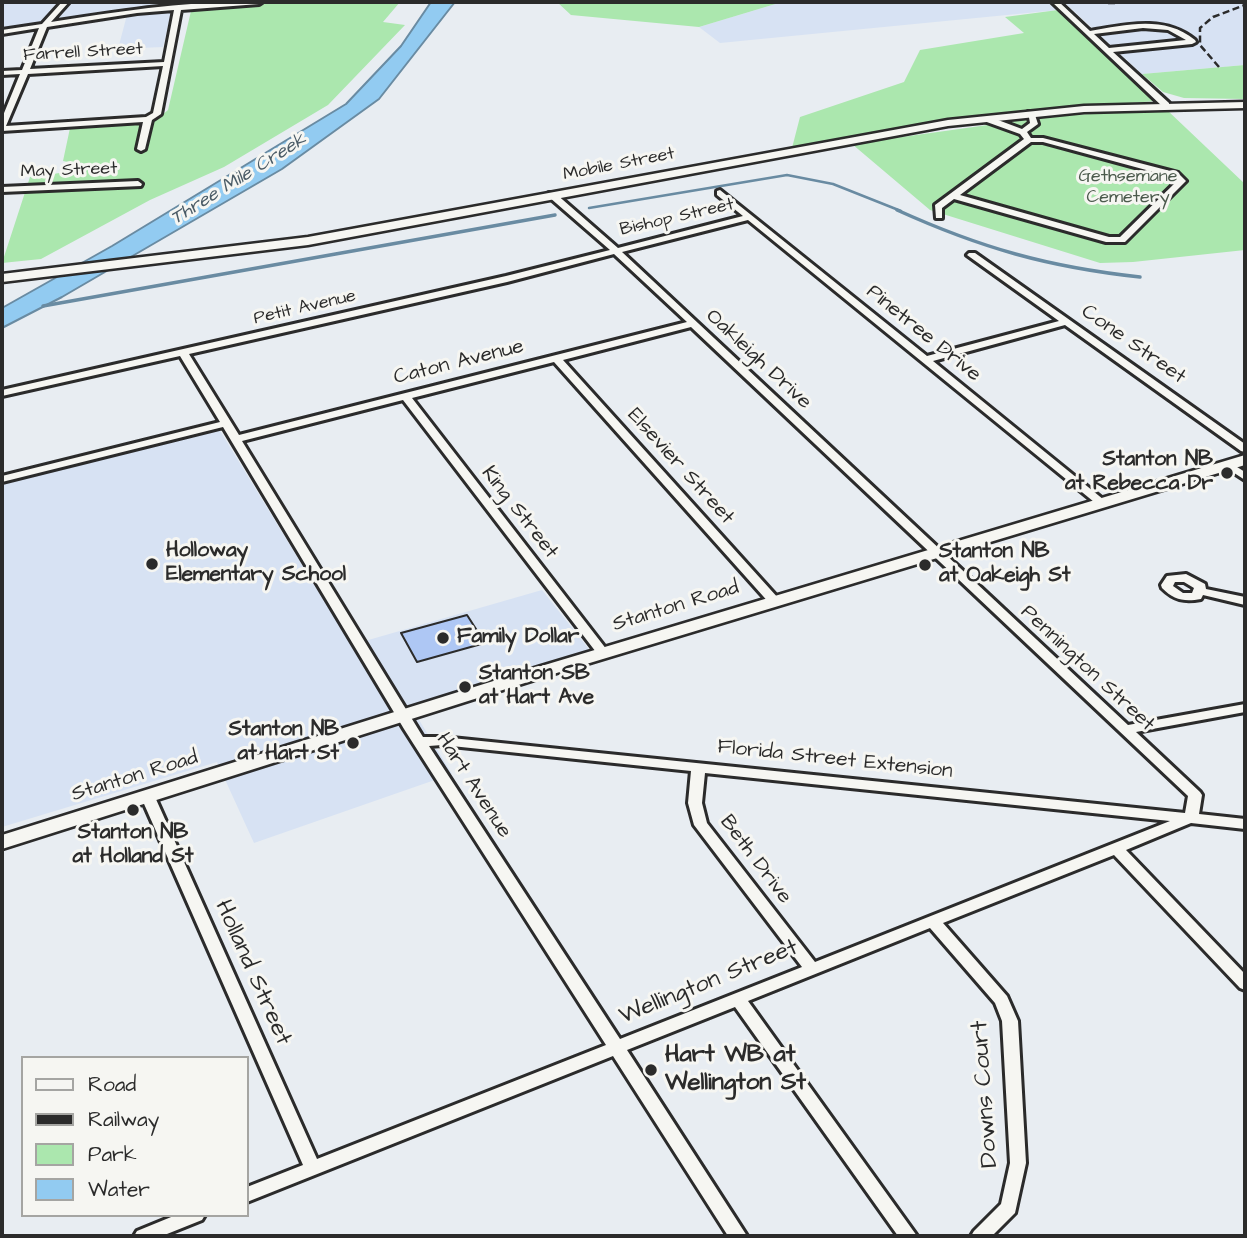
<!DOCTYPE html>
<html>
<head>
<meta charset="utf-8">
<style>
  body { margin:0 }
  #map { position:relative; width:1247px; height:1238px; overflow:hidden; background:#e8edf2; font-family:"Architects Daughter",sans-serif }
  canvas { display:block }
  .frame { position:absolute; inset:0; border:4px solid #2b2b2b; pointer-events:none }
  .legend { position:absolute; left:21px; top:1056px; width:228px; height:161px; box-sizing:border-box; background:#f6f6f2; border:2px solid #a5a5a2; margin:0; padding:9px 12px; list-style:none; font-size:21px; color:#2b2b2b }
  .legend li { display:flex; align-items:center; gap:14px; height:35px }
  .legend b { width:35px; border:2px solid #a5a5a2 }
</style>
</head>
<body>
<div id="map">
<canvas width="1247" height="1238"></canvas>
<div class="frame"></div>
<ul class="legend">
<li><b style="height:9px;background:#f6f6f2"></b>Road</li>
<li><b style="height:9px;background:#2b2b2b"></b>Railway</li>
<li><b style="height:19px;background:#abe7ae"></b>Park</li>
<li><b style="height:19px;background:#92cbf1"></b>Water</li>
</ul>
</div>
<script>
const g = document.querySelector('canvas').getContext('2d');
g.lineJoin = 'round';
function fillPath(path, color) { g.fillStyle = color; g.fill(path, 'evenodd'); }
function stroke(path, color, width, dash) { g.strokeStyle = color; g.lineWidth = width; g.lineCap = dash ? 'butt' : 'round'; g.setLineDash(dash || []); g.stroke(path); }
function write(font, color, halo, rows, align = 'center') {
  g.font = font + ' "Architects Daughter",sans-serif'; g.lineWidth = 6; g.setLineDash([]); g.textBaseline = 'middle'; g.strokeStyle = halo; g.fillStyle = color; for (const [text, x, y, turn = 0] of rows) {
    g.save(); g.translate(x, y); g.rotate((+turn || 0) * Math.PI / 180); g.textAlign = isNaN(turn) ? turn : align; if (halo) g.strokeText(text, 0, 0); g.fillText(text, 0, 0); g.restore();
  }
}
const built = new Path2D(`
  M2 2H226L173 5 163 47 118 49 128 11 2 30Z
  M782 2H1050L1058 10 720 43 699 27Z
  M1064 2H1245V65L1142 74Z
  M219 429 351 645 542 590 592 653 413 710 452 774 254 843 217 762 2 827V483Z`);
const green = new Path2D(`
  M265 2H400L383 22 405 25 328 105 224 167 150 200 41 259 2 263 30 177 97 168 63 161 70 128 141 123 156 120 168 110 191 11 206 7Z
  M557 2H782L699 27 571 15Z
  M1058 10 1156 101 1031 111 946 121 792 148 800 117 904 82 920 50 1024 33 1005 17Z
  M1245 65V99L1184 98 1163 92 1142 74Z
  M1167 110 1245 184V250L1133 262 1100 263 930 210 852 144 1052 116Z`);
const water = new Path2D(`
  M431 2H455L379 99 282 169 62 297 2 328V308L112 246 346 104 401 46Z`);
const streamFar1 = new Path2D(`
  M589 208 787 175 833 184 901 211`);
const stream = new Path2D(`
  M897 210C981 248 1048 267 1140 277
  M43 306 555 215`);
const building = new Path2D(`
  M467 615 485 643 417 662 401 633Z`);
const street = new Path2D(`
  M62 2H69L51 22C121 11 193 0 262 2L259 4 181 10 161 114 152 120 145 149 141 151 137 149 143 122 2 131V118L20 74 2 75V71L22 70 39 28 2 34V30L42 24ZM174 10 164 62 30 69 47 27 137 13ZM163 66 153 113 146 117 6 126 28 74Z
  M1052 2H1059L1090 31C1126 25 1164 15 1195 40L1196 42 1192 44 1113 52 1169 103V107H1163ZM1143 28 1168 30 1186 40 1109 48 1094 34Z
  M1028 112H1034L1038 124 1027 132 1031 138H1043L1178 173 1186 181 1125 242H1106L954 199 942 208V218H936L935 205 1024 139 1020 134 984 121V117H990L1022 129 1030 123ZM1031 142H1043L1172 177 1177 181 1120 237H1109L960 195Z
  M138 181 142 184 141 186 2 192V187Z
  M720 190 927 356 1059 321 967 255 969 253H975L1245 444V452L1241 451 1065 325 933 361 1109 504 1107 506H1099L748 220 622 252 1128 725 1245 704V712L1136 732 1200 792 1202 795 1199 814 1245 819V829L1191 823 1126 850 1245 974V990L1240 988 1114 855 943 923 1007 996 1018 1021 1026 1163 1015 1213 992 1236H971L974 1231 1001 1204 1010 1163 1002 1021 995 1003 930 928 748 1001 917 1236H898L735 1007 627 1050 747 1236H728L613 1056 247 1202V1187L303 1165 141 797 143 794H153L155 797 317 1159 606 1045 404 729 223 427 2 482V476L220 422 180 356 2 396V390L506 276 610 250 549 197V193H555L618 248 743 216 717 195V191ZM614 254 687 322 239 435 189 354 507 282ZM691 327 1188 796 1185 813 442 737H423L242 441 403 400 599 656H607L609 653 607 650 412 398 554 362 771 605H779L781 602 779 599 563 360ZM442 745 691 771 688 803 694 825 802 967 620 1039 429 746ZM705 773 1170 821 815 962 707 823 702 803Z
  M1229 462 1245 472V480L1225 467 1224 465 1225 463Z
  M1186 574 1205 584 1206 589 1245 597V605L1203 595 1201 599C1184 602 1174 600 1162 588L1161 585 1167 576ZM1175 582H1184L1194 588 1192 593H1183L1173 586Z
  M176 1215H205L202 1220 162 1236H134L137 1231Z`);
const secondary = new Path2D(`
  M1245 102V108L1084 112 948 126 308 245 2 282V274L308 237 948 120 1084 106Z
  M1245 455V465L550 675 2 849V835L538 667Z`);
const rail = new Path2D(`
  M1108 3 1189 2
  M1219 67 1200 45V28L1213 17 1245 5`);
const markers = [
  [1227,473,7,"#2b2b2b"],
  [152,564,7,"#2b2b2b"],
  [925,565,7,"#2b2b2b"],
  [443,638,7,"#2b2b2b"],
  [465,687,7,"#2b2b2b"],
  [353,743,7,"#2b2b2b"],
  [133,810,7,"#2b2b2b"],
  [651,1070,7,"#2b2b2b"]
];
const farStreetnames = [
  ["Farrell Street",83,53,-3],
  ["Mobile Street",619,165,-11],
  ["May Street",69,171,-2],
  ["Bishop Street",677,218,-13],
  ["Petit Avenue",305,308,-13]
];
const farParknames = [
  ["Gethsemane",1128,177],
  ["Cemetery",1128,198]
];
const farWaternames = [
  ["Three Mile Creek",239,180,-32]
];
const streetNames = [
  ["Pinetree Drive",923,334,39],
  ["Cone Street",1133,345,35],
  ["Oakleigh Drive",758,360,43],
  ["Caton Avenue",459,363,-14],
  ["Elsevier Street",680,467,48],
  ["King Street",519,513,52],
  ["Stanton Road",676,607,-17],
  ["Pennington Street",1087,669,43],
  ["Florida Street Extension",835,760,6],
  ["Stanton Road",135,777,-17],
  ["Hart Avenue",473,786,57],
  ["Beth Drive",755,860,53]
];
const poiNames = [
  ["Stanton NB",1213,461,"right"],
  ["at Rebecca Dr",1213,485,"right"],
  ["Holloway",166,552],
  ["Elementary School",166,576],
  ["Stanton NB",939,553],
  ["at Oakeigh St",939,577],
  ["Family Dollar",457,638],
  ["Stanton SB",479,675],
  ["at Hart Ave",479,699],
  ["Stanton NB",339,731,"right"],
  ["at Hart St",339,755,"right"],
  ["Stanton NB",133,834,"center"],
  ["at Holland St",133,858,"center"]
];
const nearStreetnames = [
  ["Holland Street",252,973,66],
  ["Wellington Street",709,983,-22],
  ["Downs Court",986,1094,-94]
];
const nearPoinames = [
  ["Hart WB at",665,1056],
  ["Wellington St",665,1084]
];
fillPath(built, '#d7e2f3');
fillPath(green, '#abe7ae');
fillPath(water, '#92cbf1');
stroke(water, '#698ba2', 2);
stroke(streamFar1, '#698ba2', 2.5);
stroke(stream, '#698ba2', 3.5);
fillPath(building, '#aec7f4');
stroke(building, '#2b2b2b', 2);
stroke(street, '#2b2b2b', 6);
stroke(secondary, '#2b2b2b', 5);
fillPath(street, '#f6f6f2');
fillPath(secondary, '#f6f6f2');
stroke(rail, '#2b2b2b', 2.5, [7, 3.5]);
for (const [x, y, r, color] of markers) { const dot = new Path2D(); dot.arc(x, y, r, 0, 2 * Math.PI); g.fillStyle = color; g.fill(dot); stroke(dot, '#f6f6f2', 2.5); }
write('18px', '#2b2b2b', '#f6f6f2', farStreetnames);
write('18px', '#4b5a4c', '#f6f6f2', farParknames);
write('italic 19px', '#4a5b66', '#f6f6f2', farWaternames);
write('21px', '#2b2b2b', '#f6f6f2', streetNames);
write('bold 21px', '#2b2b2b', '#f6f6f2', poiNames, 'left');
write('24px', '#2b2b2b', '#f6f6f2', nearStreetnames);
write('bold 24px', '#2b2b2b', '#f6f6f2', nearPoinames, 'left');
</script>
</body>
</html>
